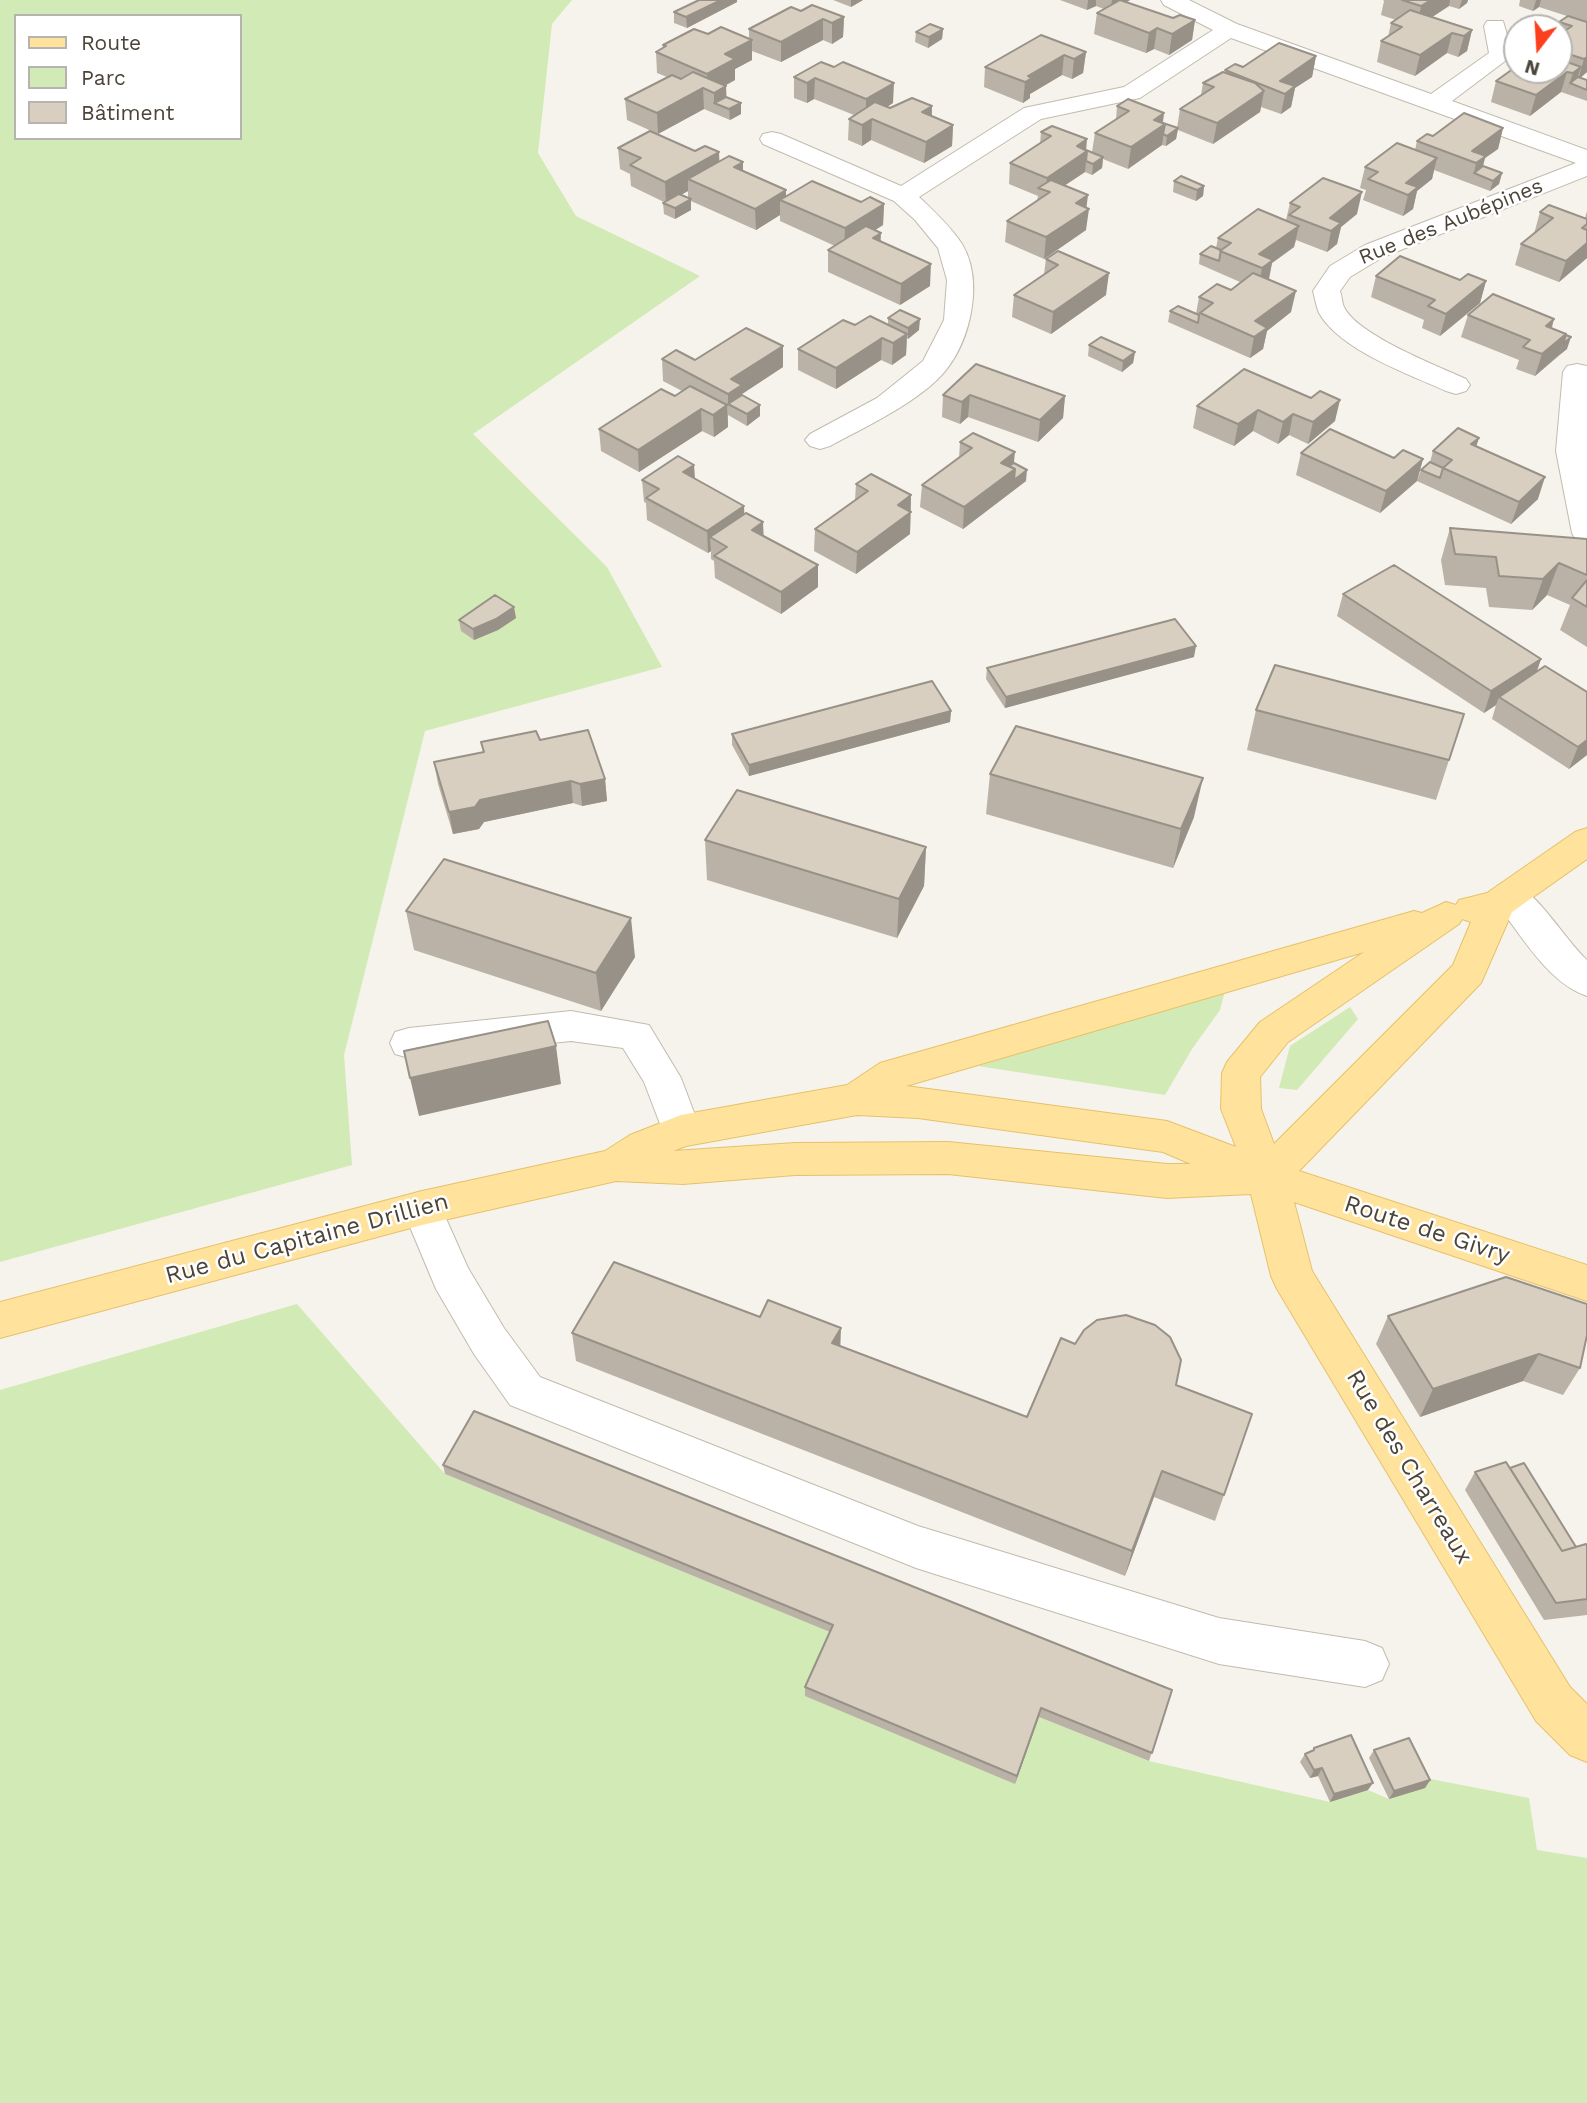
<!DOCTYPE html>
<html>
<head>
<meta charset="utf-8">
<style>
  body { margin:0 }
  #map { position:relative; width:1587px; height:2103px; overflow:hidden; background:#f6f3ec; font-family:"Work Sans",sans-serif }
  canvas { display:block }
  .legend { position:absolute; left:14px; top:14px; width:228px; height:126px; box-sizing:border-box; background:#fff; border:2px solid #b7b4b0; margin:0; padding:9px 12px; list-style:none; font-size:21px; color:#4b4439 }
  .legend li { display:flex; align-items:center; gap:14px; height:35px }
  .legend b { width:35px; border:2px solid #b7b4b0 }
  .north { position:absolute; left:1503px; top:14px; width:70px; height:70px; box-sizing:border-box; background:#fff; border:2px solid #b7b4b0; border-radius:50%; rotate:197deg; font-size:19px; font-weight:700; line-height:28px; text-align:center; color:#4b4439 }
  .north::after { content:''; display:block; margin:auto; width:24px; height:32px; background:#fc3f1d; clip-path:polygon(50% 0,100% 100%,50% 72%,0 100%) }
</style>
</head>
<body>
<div id="map">
<canvas width="1587" height="2103"></canvas>
<ul class="legend">
<li><b style="height:9px;background:#ffe39c"></b>Route</li>
<li><b style="height:19px;background:#d2eab5"></b>Parc</li>
<li><b style="height:19px;background:#d8cfc1"></b>Bâtiment</li>
</ul>
<div class="north">N</div>
</div>
<script>
const g = document.querySelector('canvas').getContext('2d');
g.lineJoin = 'round';
function fillPath(path, color) { g.fillStyle = color; g.fill(path, 'evenodd'); }
function stroke(path, color, width, dash) { g.strokeStyle = color; g.lineWidth = width; g.lineCap = dash ? 'butt' : 'round'; g.setLineDash(dash || []); g.stroke(path); }
function write(font, color, halo, rows, align = 'center') {
  g.font = font + ' "Work Sans",sans-serif'; g.lineWidth = 5; g.setLineDash([]); g.textBaseline = 'middle'; g.strokeStyle = halo; g.fillStyle = color; for (const [text, x, y, turn = 0] of rows) {
    g.save(); g.translate(x, y); g.rotate((+turn || 0) * Math.PI / 180); g.textAlign = isNaN(turn) ? turn : align; if (halo) g.strokeText(text, 0, 0); g.fillText(text, 0, 0); g.restore();
  }
}
const green = new Path2D(`
  M0 0H572L552 24 538 153 576 216 700 276 473 434 607 567 662 667 425 731 344 1055 352 1165 0 1262ZM16 16H240V138H16Z
  M1225 991 1220 1010 1192 1049 1165 1095 978 1066Z
  M1350 1007 1358 1019 1297 1090 1279 1088 1290 1046Z
  M297 1304 445 1474 833 1633 1015 1784 1039 1717 1149 1761 1330 1802 1368 1790 1389 1799 1420 1777 1529 1798 1537 1850 1587 1858V2103H0V1390Z`);
const minor = new Path2D(`
  M1161 0H1189L1237 24 1431 94 1489 53 1484 26 1487 21H1503L1513 55 1452 101 1587 150V176L1383 257 1350 277 1340 291C1342 296 1342 303 1344 307 1357 335 1438 366 1466 379L1470 385 1466 391 1456 394 1446 391C1408 374 1340 350 1319 313 1316 306 1315 298 1313 291L1330 266 1365 245 1576 163 1231 38 1140 98 1041 119 919 197C934 211 951 227 962 244 984 280 971 339 946 370 921 401 865 427 830 446L820 449 810 446 805 440 810 434 877 398 923 361 944 320 947 280 938 248 915 220 894 201 763 144 760 139 763 134 772 132 781 134 901 186 1024 108 1124 87 1213 30 1164 5Z
  M1577 364 1587 366V542L1576 540 1572 533 1556 451 1563 372 1567 366Z
  M1510 882C1537 890 1564 939 1587 960V996C1549 984 1521 935 1497 904L1492 895 1497 886Z
  M571 1011 649 1025 681 1078 701 1131 695 1142 681 1147 667 1142 644 1082 623 1048 571 1041 409 1058 395 1054 390 1043 395 1032 409 1028Z
  M422 1191 436 1196 468 1268 504 1328 540 1377 918 1526 1219 1618 1365 1641 1382 1648 1389 1664 1382 1680 1365 1687 1219 1664 916 1568 510 1405 474 1354 436 1289 402 1208 408 1196Z`);
const major = new Path2D(`
  M1587 828V859L1512 912 1481 983 1299 1171 1587 1265V1301L1294 1202 1312 1271 1570 1687 1587 1704V1762L1570 1755 1536 1721 1277 1289 1271 1276 1251 1194 1167 1198 948 1174 795 1175 683 1184 616 1181 422 1225 0 1338V1302L422 1191 605 1151 630 1135 681 1115 847 1085 880 1063 894 1059 1414 911 1422 913 1446 902 1456 905 1459 900 1487 893 1575 832ZM1462 919 1471 922 1453 965 1274 1144 1261 1109 1260 1077 1288 1042 1459 924ZM1364 952 1260 1022 1227 1062 1222 1073 1221 1109 1236 1147 1167 1121 906 1086ZM857 1115 918 1118 1163 1152 1191 1164H1167L948 1142 795 1143 673 1151 686 1146Z`);
const wall = new Path2D(`
  M699 0H737V2L687 28 674 23V12Z
  M833 0H863L851 7Z
  M1060 0H1130L1127 2 1173 18 1195 20 1192 40 1169 55 1154 49 1146 53 1094 34 1097 13 1104 9 1096 6 1087 10Z
  M1383 0H1468L1467 3 1459 9 1449 6 1432 17 1472 30 1467 51 1458 57 1447 53 1415 76 1377 62 1381 41 1388 37 1391 23 1396 20 1381 15 1384 1Z
  M1520 0H1587V72L1580 78 1587 80V101L1561 92 1530 116 1491 102 1496 81 1511 71 1515 54 1517 52V70H1559V28H1558L1559 22 1567 16 1539 7 1533 11 1519 6Z
  M801 11 844 17 843 37 832 44 823 40 781 62 752 51V60L735 69V80L725 86 726 97 741 103V114L730 120 704 109 658 134 627 120 625 99 667 77 657 73 656 52 663 48V45L708 34 749 39V29Z
  M943 29 942 39 928 48 915 42 916 32Z
  M1086 52 1083 73 1072 79 1062 75 1030 94V98L1023 103 984 87 985 67Z
  M1316 56 1312 77 1295 88 1291 107 1281 114 1261 107 1260 112 1213 144 1178 130 1176 139 1166 146 1162 145 1128 169 1103 159 1102 168 1092 175 1085 172 1065 185 1086 208V230L1044 259 1005 242 1007 221 1037 201 1038 196 1009 184 1010 163 1040 144 1041 132 1092 152 1095 133 1116 120 1117 106 1164 113 1163 123 1177 128 1180 109 1201 95 1203 83 1225 73V70Z
  M821 62 893 103 887 107 890 108 932 106V116L953 125 952 146 924 163 871 140 862 146 848 140 849 119 854 115 814 99 807 103 794 98V77Z
  M1503 128 1498 149 1485 158 1483 166 1502 173 1499 184 1490 191 1434 170 1432 179 1417 191 1413 209 1403 216 1363 200 1366 190 1360 188 1365 167 1415 150 1417 141 1435 135Z
  M618 148 719 152V161L743 162V171L786 190V196L884 204 883 225 875 230 881 241 930 286 900 305 828 272V250L835 246 780 221V215L756 230 691 201V210L675 219 664 214 663 203 664 202 631 186 630 174 620 169ZM688 191V198L681 195Z
  M1174 181 1204 186 1203 196 1196 201 1173 192Z
  M1290 203 1357 214 1341 227 1337 244 1327 252 1296 240 1294 247 1272 263 1269 280 1291 312 1267 331 1263 349 1250 358 1168 322 1170 311 1196 314 1199 297 1231 290 1240 282 1199 264 1200 254 1216 248 1218 238 1286 220Z
  M1587 211V258L1559 282 1515 265 1521 244 1534 234 1540 212 1585 218Z
  M1058 251 1106 295 1051 334 1012 317 1014 295 1044 274 1046 259Z
  M1376 276 1460 280 1486 281 1480 303 1440 336 1422 328 1424 320 1371 297Z
  M1468 315 1554 319 1552 328 1566 334 1567 349 1535 376 1516 369 1519 360 1461 337Z
  M888 318 919 330 908 339 907 338 906 355 892 365 881 360 836 389 798 370V349L853 324 860 323 888 325Z
  M1089 345 1135 352 1133 363 1122 372 1088 356Z
  M783 346V367L742 394V395L760 416 747 426 728 415V427L714 437 702 431 639 472 601 451 599 429 675 396 682 391 663 381 662 359 695 360Z
  M1244 369 1335 421 1308 444 1289 435 1278 444 1253 431 1234 446 1193 428 1197 406Z
  M943 395 1065 396 1063 418 1038 442 968 417 960 424 942 417Z
  M1479 438 1476 446 1538 499 1511 524 1417 481 1421 470 1430 462 1433 451Z
  M960 442 1014 463 1026 481 963 529 920 507 922 485 959 458Z
  M1301 453 1394 458 1423 459 1417 481 1380 513 1296 475Z
  M694 465 695 479 744 514 764 536 818 565V587L781 614 715 578 714 561 711 559V551L708 553 647 520 646 503 644 502 642 480Z
  M856 484 911 495 910 534 856 574 814 551 815 529 855 500Z
  M1450 528 1587 539V647L1560 630 1570 605 1547 595 1532 610 1489 607 1486 588 1445 585 1441 560Z
  M1343 594 1541 659 1537 672 1587 692V755L1569 769 1492 719 1496 705 1484 713 1337 616Z
  M516 618 498 630 474 640 461 631 459 620Z
  M1194 657 1005 708 986 679 987 668Z
  M1256 710 1464 714 1436 800 1247 750Z
  M951 711 950 722 749 776 732 745V734Z
  M540 740 605 779 607 801 582 806 573 803 484 822 479 829 453 834 438 784 434 762 483 753 481 742Z
  M990 774 1194 817 1173 868 986 814Z
  M705 840 926 847 924 886 897 938 707 880Z
  M406 911 635 957 601 1011 414 950Z
  M1506 1277 1580 1368 1563 1395 1523 1381 1420 1417 1376 1344 1388 1316Z
  M760 1317 840 1346 1027 1417 1176 1385 1252 1414 1215 1521 1154 1497 1125 1576 576 1361 572 1333Z
  M443 1465 1172 1690 1149 1761 1039 1717 1015 1784 805 1696V1687L830 1632 445 1474Z
  M1510 1468 1576 1547 1587 1546V1615L1544 1620 1465 1490 1475 1472Z
  M1314 1748 1368 1790 1330 1802 1318 1776 1310 1778 1300 1762 1305 1754 1312 1751Z
  M1374 1750 1430 1780 1425 1788 1389 1799 1369 1758Z`);
const shadedWall = new Path2D(`
  M721 0H737V2L687 28 686 17Z
  M851 0H863L851 7Z
  M1088 0H1096V6L1087 10Z
  M1112 0H1130L1110 11Z
  M1431 0H1450L1449 6 1417 27 1421 6Z
  M1462 0H1468L1467 3 1459 9Z
  M1536 0H1541L1539 7 1533 11Z
  M844 17 843 37 832 44V23Z
  M823 19V40L781 62V42Z
  M1195 20 1192 40 1169 55 1172 34Z
  M1157 28 1154 49 1146 53 1149 33Z
  M943 29 942 39 928 48 929 37Z
  M1472 30 1467 51 1458 57 1464 36Z
  M1452 33 1447 53 1415 76 1420 55Z
  M752 40V60L735 69V80L712 92 708 90 707 74 725 54Z
  M1086 52 1083 73 1072 79 1074 59Z
  M1064 55 1062 75 1030 94V98L1023 103 1025 82 1028 76Z
  M1316 56 1312 77 1295 88 1291 107 1281 114 1285 94 1280 81Z
  M1587 57V72L1578 80 1584 59Z
  M1581 67 1575 85 1570 83 1566 94 1573 73Z
  M1567 72 1561 92 1530 116 1536 95Z
  M815 78 814 99 807 103V83Z
  M894 83 893 103 866 120V99Z
  M726 86 727 107 714 103V93Z
  M703 88 704 109 658 134 657 113Z
  M1264 91 1260 112 1213 144 1217 123Z
  M741 103V114L730 120 729 109Z
  M932 106 931 127 922 112Z
  M1164 113 1162 126 1165 124 1162 145 1128 169 1131 147 1154 120Z
  M872 119 871 140 862 146V125Z
  M953 125 952 146 924 163 926 142Z
  M1178 128 1176 139 1166 146 1167 136Z
  M1503 128 1498 149 1485 158 1480 176 1474 173 1476 163 1472 151Z
  M1087 139 1086 152 1087 151 1085 172 1049 196 1050 192 1045 191 1047 178 1077 146Z
  M719 152 720 173 688 179V191L666 203 665 182Z
  M1103 157 1102 168 1092 175 1093 164Z
  M1437 158 1432 179 1417 191 1413 209 1403 216 1408 195 1406 183Z
  M743 162V183L734 167Z
  M1502 173 1499 184 1490 191 1493 181Z
  M1204 186 1203 196 1196 201 1197 190Z
  M786 190V202L780 200V215L756 230 755 209Z
  M1362 192 1357 214 1341 227 1337 244 1327 252 1331 231 1330 218Z
  M1088 195 1086 211 1089 209 1086 230 1044 259 1046 237 1076 203Z
  M691 199V210L675 219V208Z
  M884 204 883 225 844 250 845 228Z
  M1299 226 1294 247 1272 263 1268 282 1258 290 1262 268 1259 254Z
  M881 233 880 254 873 238Z
  M1587 243V258L1559 282 1566 261Z
  M931 264 930 286 900 305 901 284Z
  M1109 273 1106 295 1051 334 1053 312Z
  M1486 281 1480 303 1440 336 1446 314Z
  M1296 291 1291 312 1267 331 1263 349 1250 358 1254 337 1255 321Z
  M920 319 919 330 908 339V328Z
  M1554 319 1548 338 1546 326Z
  M907 334 906 355 892 365 893 343Z
  M1566 334 1559 355 1535 376 1542 354Z
  M1571 337 1567 349 1559 355 1563 344Z
  M882 338 881 360 836 389V368Z
  M783 346V367L742 394V407L728 404V416V394L731 379Z
  M1135 352 1133 363 1122 372 1123 361Z
  M970 395 968 417 960 424 962 402Z
  M1065 396 1063 418 1038 442 1040 420Z
  M1340 400 1335 421 1308 444 1313 422Z
  M727 405 728 427 714 437 713 415Z
  M760 405V416L747 426V414Z
  M701 409 702 431 639 472 638 450Z
  M1258 410 1253 431 1234 446 1238 424Z
  M1293 414 1289 435 1278 444 1283 422Z
  M1479 438 1472 459 1471 444Z
  M1015 452 1013 471 1015 469 1027 470 1026 481 963 529 964 507 1001 463Z
  M1423 459 1417 481 1380 513 1386 491Z
  M694 465 695 487 683 472Z
  M1545 477 1538 499 1511 524 1519 502Z
  M911 495 910 534 856 574 857 552 898 505Z
  M744 506 745 528 710 537 711 551 708 553 707 531Z
  M763 522 764 544 752 530Z
  M1559 563 1547 595 1532 610 1543 579Z
  M818 565V587L781 614V592Z
  M514 607 516 618 498 630 474 640 473 629Z
  M1196 646 1194 657 1005 708 1006 697Z
  M1541 659 1533 681 1499 697 1496 705 1484 713 1491 691Z
  M951 711 950 722 749 776V765Z
  M1587 740V755L1569 769 1578 747Z
  M1203 778 1194 817 1173 868 1181 829Z
  M605 779 607 801 582 806 580 784Z
  M571 781 573 803 484 822 479 829 453 834 449 812 480 800Z
  M926 847 924 886 897 938 899 899Z
  M631 918 635 957 601 1011 596 973Z
  M556 1046 561 1084 419 1116 410 1078Z
  M841 1328 840 1356 832 1343Z
  M1539 1354 1523 1381 1420 1417 1433 1389Z
  M1162 1471 1154 1497 1125 1576 1132 1551Z
  M1041 1708 1039 1717 1015 1784 1017 1776Z
  M1322 1768 1318 1776 1310 1778 1314 1770Z
  M1430 1780 1425 1788 1389 1799 1394 1791Z
  M1373 1783 1368 1790 1330 1802 1334 1794Z`);
const building = new Path2D(`
  M699 0H721L686 17 674 12Z
  M1120 0 1173 18 1180 15 1195 20 1172 34 1157 28 1149 33 1097 13Z
  M1402 0H1431L1421 6Z
  M812 5 844 17 832 23 823 19 781 42 749 29 791 7 801 11Z
  M1410 10 1472 30 1464 36 1452 33 1420 55 1381 41 1402 27 1391 23Z
  M1568 16 1587 22V57L1584 59 1559 51V35L1572 26 1559 22Z
  M930 24 943 29 929 37 916 32Z
  M721 27 752 40 725 54 735 59 707 74 656 52 666 46 663 45 694 29 708 34Z
  M1041 35 1086 52 1074 59 1064 55 1028 76 1032 78 1025 82 985 67Z
  M1279 43 1316 56 1280 81 1295 86 1285 94 1225 70 1235 64 1243 67Z
  M1559 59 1581 67 1573 73 1567 72 1536 95 1496 81 1517 66V70H1559Z
  M821 62 834 67 843 62 894 83 866 99 815 78 807 83 794 77Z
  M693 72 726 86 714 93 703 88 657 113 625 99 672 75 681 79Z
  M1223 72 1255 83 1264 91 1217 123 1180 109 1214 87 1203 83Z
  M1578 77 1587 80V90L1570 83Z
  M726 97 741 103 729 109 714 103Z
  M912 98 932 106 922 112 953 125 926 142 872 119 862 125 849 119 875 102 890 108Z
  M1128 99 1164 113 1154 120 1165 124 1131 147 1095 133 1129 111 1117 106Z
  M1464 113 1503 128 1472 151 1486 156 1476 163 1417 141 1427 134 1433 136Z
  M1162 123H1163L1178 128 1167 136 1163 134 1165 124Z
  M1052 126 1087 139 1077 146 1087 151 1047 178 1010 163 1051 136 1041 132Z
  M650 131 695 151 705 146 719 152 665 182 630 165 641 158 618 148Z
  M1397 143 1437 158 1406 183 1418 187 1408 195 1368 179 1378 172 1365 167Z
  M1085 150H1086L1103 157 1093 164 1086 161 1087 151Z
  M729 156 743 162 734 167 786 190 755 209 688 179Z
  M1483 166 1502 173 1493 181 1474 173Z
  M1181 176 1204 186 1197 190 1174 181Z
  M1323 178 1362 192 1330 218 1341 223 1331 231 1289 215 1300 207 1290 203Z
  M1051 180 1088 195 1076 203 1089 209 1046 237 1007 221 1050 192 1038 188Z
  M812 181 861 202 870 197 884 204 845 228 780 200Z
  M679 194 691 199 675 208 663 203Z
  M1549 205 1587 219V224L1582 228 1587 230V243L1566 261 1521 244 1553 218 1540 212Z
  M1258 209 1299 226 1259 254 1273 260 1262 268 1220 251 1231 243 1218 238Z
  M866 226 881 233 873 238 931 264 901 284 828 250Z
  M1211 246 1221 250 1219 261 1200 254Z
  M1058 251 1109 273 1053 312 1014 295 1058 265 1046 259Z
  M1400 256 1460 280 1468 274 1486 281 1446 314 1428 306 1435 300 1376 276Z
  M1253 273 1296 291 1255 321 1267 328 1254 337 1200 313 1213 303 1199 297 1217 284 1231 290Z
  M1493 294 1554 319 1546 326 1566 334 1542 354 1523 347 1530 340 1468 315Z
  M1178 306 1199 315 1198 323 1170 311Z
  M900 310 920 319 908 328 888 318Z
  M870 316 907 334 893 343 882 338 836 368 798 349 843 320 855 325Z
  M746 328 783 346 731 379 742 385 728 394 662 359 676 350 695 360Z
  M1566 335 1571 337 1563 344Z
  M1101 337 1135 352 1123 361 1089 345Z
  M976 364 1065 396 1040 420 970 395 962 402 943 395Z
  M1244 369 1311 398 1320 391 1340 400 1313 422 1293 414 1283 422 1258 410 1238 424 1197 406Z
  M690 386 727 405 713 415 701 409 638 450 599 429 661 389 675 396Z
  M742 395 760 405 747 414 728 404Z
  M1458 428 1479 438 1471 444 1545 477 1519 502 1443 468 1452 460 1433 451Z
  M1330 429 1394 458 1403 450 1423 459 1386 491 1301 453Z
  M973 433 1015 452 1001 463 1015 469 964 507 922 485 972 448 960 442Z
  M678 456 694 465 683 472 744 506 707 531 646 498 659 489 642 480Z
  M1430 462 1443 468 1440 478 1421 470Z
  M1014 463 1027 470 1014 480 1015 469 1009 466Z
  M871 474 911 495 898 505 911 512 857 552 815 529 868 491 856 484Z
  M746 513 763 522 752 530 818 565 781 592 714 556 727 547 710 537Z
  M1450 528 1587 539V575L1559 563 1543 579 1499 576 1496 557 1455 554Z
  M1394 565 1541 659 1491 691 1343 594Z
  M1587 580V607L1572 598Z
  M495 595 514 607 496 619 473 629 459 620Z
  M1175 619 1196 646 1006 697 987 668Z
  M1275 665 1464 714 1449 760 1256 710Z
  M1545 666 1587 692V740L1578 747 1499 697Z
  M932 681 951 711 749 765 732 734Z
  M1016 726 1203 778 1181 829 990 774Z
  M588 730 605 779 580 784 571 781 480 800 475 807 449 812 434 762 484 752 481 742 536 731 540 740Z
  M737 790 926 847 899 899 705 840Z
  M444 859 631 918 596 973 406 911Z
  M548 1021 556 1046 410 1078 404 1051Z
  M614 1262 760 1317 768 1300 841 1328 832 1343 1027 1417 1061 1338 1075 1344 1084 1330 1097 1320 1126 1315 1155 1325 1170 1337 1181 1360 1176 1385 1252 1414 1224 1495 1162 1471 1132 1551 572 1333Z
  M1506 1277 1587 1304V1335L1580 1368 1539 1354 1433 1389 1388 1316Z
  M474 1411 1172 1690 1152 1753 1041 1708 1017 1776 805 1687 833 1625 443 1465Z
  M1506 1462 1562 1551 1586 1544 1587 1546V1599L1556 1603 1475 1472Z
  M1524 1463 1576 1547 1562 1551 1510 1468Z
  M1351 1735 1373 1783 1334 1794 1322 1768 1314 1770 1305 1754 1314 1750V1748Z
  M1409 1738 1430 1780 1394 1791 1374 1750Z`);
const farStreetnames = [
  ["Rue des Aubépines",1451,222,-22]
];
const streetNames = [
  ["Route de Givry",1427,1230,18],
  ["Rue du Capitaine Drillien",307,1239,-15],
  ["Rue des Charreaux",1409,1467,59]
];
fillPath(green, '#d2eab5');
stroke(minor, '#c2bbae', 2);
stroke(major, '#e6c16a', 2);
fillPath(minor, '#fff');
fillPath(major, '#ffe39c');
fillPath(wall, '#bab2a6');
fillPath(shadedWall, '#979187');
fillPath(building, '#d8cfc1');
stroke(building, '#979187', 2);
write('21px', '#4b4439', '#fff', farStreetnames);
write('24px', '#4b4439', '#fff', streetNames);
</script>
</body>
</html>
